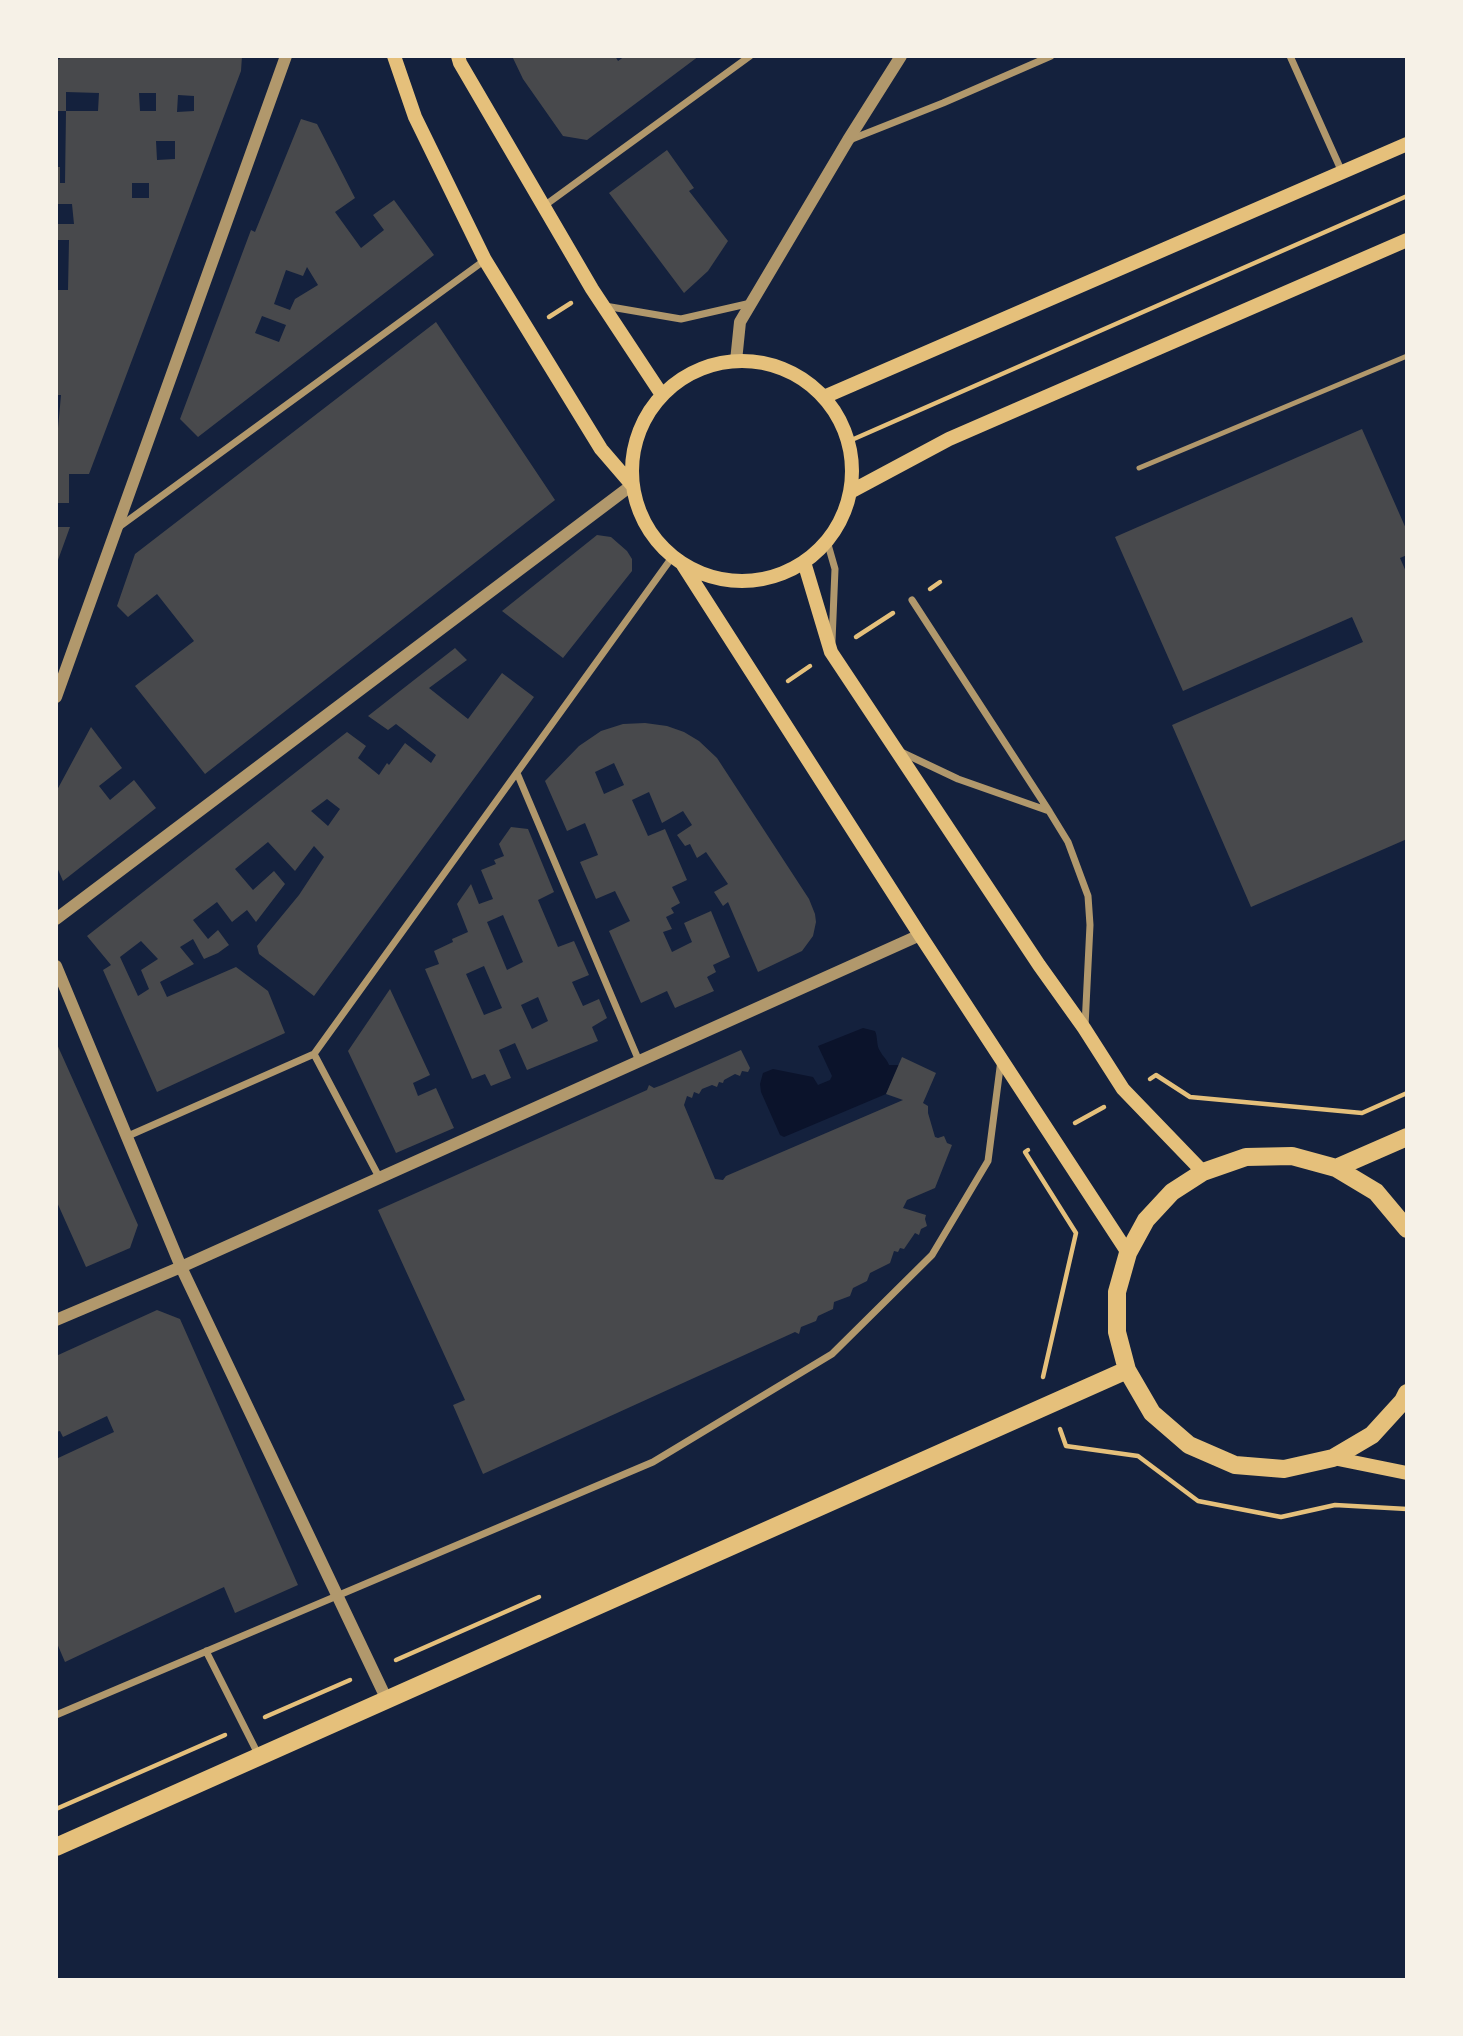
<!DOCTYPE html>
<html>
<head>
<meta charset="utf-8">
<style>
  body { margin:0 }
  #map { position:relative; width:1463px; height:2036px; overflow:hidden; background:#14213d; font-family:"Work Sans",sans-serif }
  canvas { display:block }
  .frame { position:absolute; inset:0; border:58px solid #f6f1e7; pointer-events:none }
</style>
</head>
<body>
<div id="map">
<canvas width="1463" height="2036"></canvas>
<div class="frame"></div>
</div>
<script>
const g = document.querySelector('canvas').getContext('2d');
g.lineJoin = 'round';
function fillPath(path, color) { g.fillStyle = color; g.fill(path, 'evenodd'); }
function stroke(path, color, width, dash) { g.strokeStyle = color; g.lineWidth = width; g.lineCap = dash ? 'butt' : 'round'; g.setLineDash(dash || []); g.stroke(path); }
const water = new Path2D(`
  M863 1028 875 1031C878 1037 876 1045 880 1051 883 1057 887 1059 889 1065H899L886 1094 784 1137 780 1135 761 1092 760 1084 763 1073 773 1069 813 1077 818 1085 830 1080 832 1076 818 1046Z`);
const building = new Path2D(`
  M60 56H242L241 71 89 474H69V503H56V450L61 395H56V290H68L69 240H56V224H74L72 204H56V167H60V183H65L66 111H98L99 93 66 92V111H56V60L60 59ZM139 93H156V111H140ZM178 95 194 96V111L177 112ZM156 141H175V159L157 160ZM132 183H149V198H132Z
  M512 56H615L618 61 625 56H699L587 140 563 136 523 79Z
  M301 119 317 124 355 198 335 212 361 248 384 230 373 215 394 200 434 255 198 437 180 419 251 230 255 232ZM307 267 318 285 295 299 290 310 274 304 286 270 303 276ZM262 316 286 325 279 342 255 333Z
  M667 150 694 188 689 191 728 241 708 271 684 293 609 193Z
  M436 322 555 500 205 774 135 686 194 641 157 594 128 617 117 606 135 554Z
  M1362 429 1407 531V555L1400 558 1407 574V839L1251 907 1172 725 1363 642 1352 617 1183 691 1115 537Z
  M56 527H70L58 560H56Z
  M597 535 611 537 627 551 632 559V571L563 658 502 611Z
  M455 648 467 660 429 688 468 719 502 673 534 697 314 996 259 954 257 946 299 895 324 857 314 846 295 871 268 842 235 869 253 890 274 871 285 884 256 922 247 910 232 922 217 902 193 920 208 939 218 930 229 945 218 953 204 959 193 939 180 947 194 964 160 982 167 997 236 967 268 991 285 1033 157 1092 103 970 111 965 87 936 347 732 366 746 358 758 379 775 387 763 389 765 405 743 431 763 436 755 396 724 388 730 368 716ZM327 799 340 809 328 826 311 811ZM141 941 158 959 141 970 149 989 138 996 120 957Z
  M645 723 667 726 684 732 699 741 717 758 809 899 815 914 816 922 813 936 802 951 758 972 728 902 723 906 714 892 728 884 706 852 697 858 690 844 685 846 677 835 692 825 683 811 662 823 649 792 632 800 648 836 665 829 687 880 672 887 680 903 671 908 674 913 666 917 672 929 663 932 672 952 692 942 684 923 711 911 730 957 713 965 716 972 707 977 714 991 675 1008 667 991 641 1003 609 931 630 921 615 891 596 899 580 862 598 855 592 840 585 823 567 831 545 781 579 746 601 731 623 724ZM614 763 624 785 604 794 595 772Z
  M91 727 122 768 99 786 110 800 134 780 156 808 63 881 56 865V792Z
  M511 827 528 829 554 892 538 900 558 947 574 941 589 975 572 982 583 1006 599 999 607 1018 592 1027 598 1041 527 1070 515 1043 499 1050 511 1078 491 1086 485 1074 472 1079 425 969 439 964 434 951 453 942 452 939 468 932 457 904 471 884 479 904 493 899 481 870 496 864 494 860 504 856 499 844ZM503 915 523 962 507 970 487 922ZM484 966 502 1008 484 1015 466 974ZM538 997 548 1021 532 1029 521 1005Z
  M390 989 430 1075 413 1083 418 1096 436 1088 454 1128 396 1153 348 1051Z
  M56 1042 138 1225 130 1248 86 1267 56 1200Z
  M741 1050 750 1068 748 1072 742 1071 740 1076 735 1074 724 1080 723 1083 719 1082 717 1087 712 1085 702 1089 699 1094 694 1092 692 1098 687 1096 684 1105 715 1179 723 1180 726 1176 903 1100 886 1094 902 1057 936 1073 923 1103 928 1106V1113L935 1137 938 1138 944 1136 947 1143 952 1145 935 1188 907 1200 903 1208 926 1215 925 1219 927 1226 921 1229 919 1235 915 1233 904 1249 900 1248 898 1252 894 1251 890 1263 870 1273 867 1281 853 1288 850 1296 834 1302 833 1309 818 1316 816 1321 801 1327 799 1334 795 1332 483 1474 453 1405 465 1400 378 1210 647 1090 649 1085 654 1088 662 1085Z
  M157 1310 180 1319 298 1585 235 1613 224 1587 65 1662 56 1641V1459L114 1432 107 1416 63 1437 60 1431 56 1432V1356Z`);
const path = new Path2D(`
  M549 317 571 303
  M847 442 1407 196
  M930 589 940 582
  M856 637 893 613
  M788 681 810 666
  M1150 1079 1156 1075 1190 1097 1362 1113 1407 1093
  M1075 1123 1104 1107
  M1028 1150 1025 1152 1076 1233 1043 1377
  M1060 1429 1066 1446 1138 1456 1198 1501 1281 1517 1335 1505 1407 1509
  M396 1660 539 1597
  M265 1717 350 1680
  M56 1809 225 1735`);
const service = new Path2D(`
  M1139 468 1407 356`);
const minor = new Path2D(`
  M1290 56 1342 172
  M852 139 943 103 1051 56
  M544 206 750 56
  M605 306 681 319 751 303
  M119 527 485 260
  M827 541 835 569 832 641
  M912 600 1049 811 1068 842 1088 896 1090 925 1085 1026
  M901 752 958 779 1049 811
  M517 773 639 1061
  M314 1054 673 556
  M314 1054 379 1177
  M128 1136 314 1054
  M206 1651 259 1756
  M56 1715 653 1462 832 1354 932 1255 988 1161 1001 1060`);
const tertiary = new Path2D(`
  M736 361 740 322 848 140 901 56
  M56 697 286 56
  M56 919 632 485
  M56 966 181 1267 387 1700
  M56 1320 181 1267 920 935`);
const secondary = new Path2D(`
  M394 56 415 117 485 260 601 449 632 485
  M458 56 460 63 592 289 662 395
  M632 471a110 110 0 1 1 220 0a110 110 0 1 1-220 0Z
  M824 397 1407 144
  M850 492 949 439 1407 240
  M804 562 831 652 1039 965 1084 1028 1123 1089 1203 1172
  M683 565 920 935 1128 1253
  M1333 1458 1407 1473`);
const primary = new Path2D(`
  M1336 1168 1407 1137
  M1407 1229 1376 1192 1336 1168 1292 1156 1246 1157 1203 1172 1172 1192 1146 1220 1128 1253 1117 1292V1332L1127 1370 1152 1413 1189 1445 1235 1465 1284 1469 1333 1458 1372 1435 1403 1401 1407 1393
  M56 1847 1127 1370`);
fillPath(water, '#0b132b');
fillPath(building, '#48494c');
stroke(path, '#e5c07b', 4.5);
stroke(service, '#b1986c', 5);
stroke(minor, '#b1986c', 7);
stroke(tertiary, '#b1986c', 12);
stroke(secondary, '#e5c07b', 14);
stroke(primary, '#e5c07b', 18);
</script>
</body>
</html>
